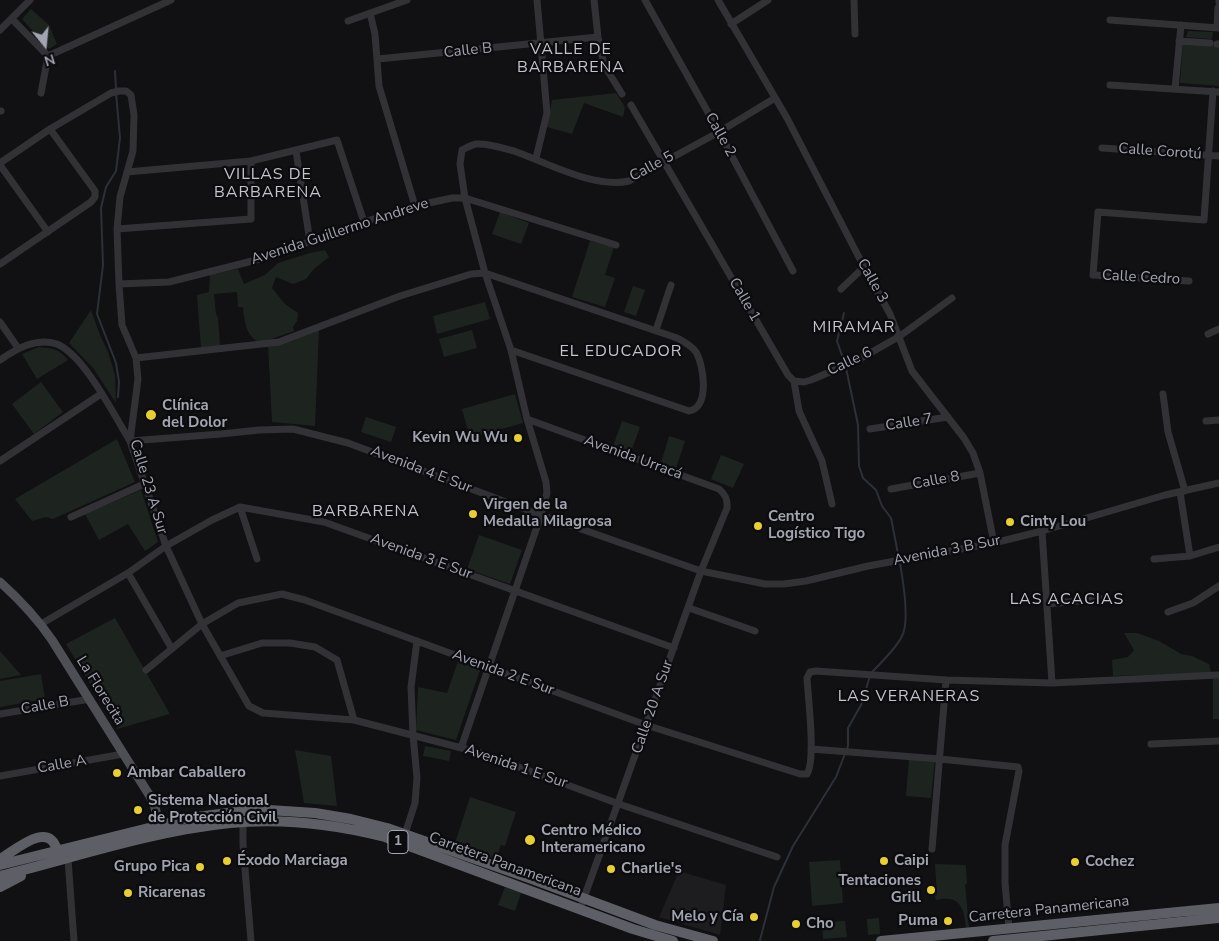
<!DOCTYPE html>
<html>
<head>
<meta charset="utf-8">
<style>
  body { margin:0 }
  #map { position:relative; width:1219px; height:941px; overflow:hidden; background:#111012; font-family:"Nunito Sans",sans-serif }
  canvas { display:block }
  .north { position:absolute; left:20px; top:20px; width:50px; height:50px; -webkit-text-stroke:4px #0c0b0d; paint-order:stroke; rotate:163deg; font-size:14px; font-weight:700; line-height:20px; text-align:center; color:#a2a4b2 }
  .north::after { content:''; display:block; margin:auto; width:18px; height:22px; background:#a2a4b2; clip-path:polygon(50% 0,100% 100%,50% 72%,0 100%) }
</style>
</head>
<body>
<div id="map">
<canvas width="1219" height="941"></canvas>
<div class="north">N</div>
</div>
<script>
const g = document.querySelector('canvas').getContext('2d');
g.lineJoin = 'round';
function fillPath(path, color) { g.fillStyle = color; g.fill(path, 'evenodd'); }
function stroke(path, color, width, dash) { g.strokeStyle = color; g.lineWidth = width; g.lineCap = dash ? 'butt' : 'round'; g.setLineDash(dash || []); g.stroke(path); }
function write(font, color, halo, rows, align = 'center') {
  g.font = font + ' "Nunito Sans",sans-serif'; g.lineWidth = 4.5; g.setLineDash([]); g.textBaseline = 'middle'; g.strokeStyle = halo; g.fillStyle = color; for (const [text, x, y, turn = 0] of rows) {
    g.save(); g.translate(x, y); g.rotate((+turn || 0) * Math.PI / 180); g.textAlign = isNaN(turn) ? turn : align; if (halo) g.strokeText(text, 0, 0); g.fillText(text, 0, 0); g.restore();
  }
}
const built = new Path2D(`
  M679 871 726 885 720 935 659 917Z`);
const green = new Path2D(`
  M31 9 49 25 57 44 49 49 22 19Z
  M1188 31 1213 32 1212 39 1186 37Z
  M1183 43 1219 46V86L1180 83Z
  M616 93 625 107 623 117 584 103 572 134 547 127 552 100Z
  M500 212 529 223 521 244 492 234Z
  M590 241 614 247 605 275 615 278 605 307 572 297Z
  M325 250 329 257 314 269 306 279 293 284 276 277 272 288 285 304 298 313 297 321 293 327 294 331 260 343C246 336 244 321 243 307H238L237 292 214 294 216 314 218 318 220 346 201 348 197 295 209 292 210 275 238 269 244 284 265 275 278 263 310 253Z
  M633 286 645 290 636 316 624 312Z
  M485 302 490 319 437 334 433 316Z
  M91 310 100 335 108 352 115 375 116 403 93 368 69 343Z
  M319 329 315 426 272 422 268 345Z
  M472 330 477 348 444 357 439 339Z
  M39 347C52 348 59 349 68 360L37 379 22 354Z
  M41 382 63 412 34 434 12 404Z
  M515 394 523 423 470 438 462 409Z
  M366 417 396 427 391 442 361 432Z
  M622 421 640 427 631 452 613 446Z
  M669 436 685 441 676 468 661 463Z
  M117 439 135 482 53 519 46 517 32 521 15 499Z
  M721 455 744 464 733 488 711 479Z
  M141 490 158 542 145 551 128 524 99 540 85 514Z
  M479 535 522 550 510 584 467 569Z
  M115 618 170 714 117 729 66 644Z
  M1124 633H1137L1159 641 1181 654 1192 656 1209 664 1211 673 1113 676 1112 660 1128 657 1134 650Z
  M0 651 21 675 0 679Z
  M458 661 480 670 456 740 416 730 418 687 447 693Z
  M41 674 45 699 0 707V681Z
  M1219 678V719H1213V679Z
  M425 746 451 751 449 761 423 756Z
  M295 750 331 756 337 806 304 803Z
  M909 759 935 761 931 798 906 796Z
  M470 797 516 812 505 846 501 845 496 859 454 846Z
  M840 860 843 903 812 906 809 862Z
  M935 864 966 865 967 884H965L969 927 966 928C964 906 959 895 936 900L935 896 937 895Z
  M505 887 521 893 515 911 498 905Z
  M879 918 880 934 868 935 867 919Z
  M845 921 847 937 823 939 822 922Z`);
const stream = new Path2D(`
  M115 71 116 89
  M116 93 120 138 116 171 106 187 101 208 103 265 97 314 116 363 119 382 118 397
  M844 313 837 341 845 364
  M846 368 858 425 859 466 863 478 876 490 882 506 891 518 899 559
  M872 672C880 664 898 645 902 636 910 621 903 580 900 563
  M760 940 774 887 793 846 836 777 848 746V728L861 705 870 676`);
const minor = new Path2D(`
  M594 0 598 37 604 65 622 94
  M645 0 719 132 793 271
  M718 0 787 118 864 267 890 314 912 371 964 438 973 453 980 473 994 543
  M854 0 855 34
  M1219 2V0
  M370 13 375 34 379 86 415 206
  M12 19 48 56
  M1110 20 1219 28
  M348 21 407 0
  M731 24 768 0
  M1217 28 1218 8
  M0 30 30 0
  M1179 41 1210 43
  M1217 44H1219
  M378 59 598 37
  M1110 85 1219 92
  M1175 89 1181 25
  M41 93 48 56 171 0
  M631 105 788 375 794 381 799 411 822 461 832 504
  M0 111H1
  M1102 148 1219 156
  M296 151 310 242
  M536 158 547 113 537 0
  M0 163 50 129 111 93 119 91H126L131 95 134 115 133 151 120 197 117 229 119 284 122 325 136 358 138 379 130 441 166 546 202 624 249 706 263 713 354 720 481 753 619 804 777 857
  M0 165 48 232
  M127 172 251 161 337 140 364 222
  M117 229 251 219V161
  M0 264 91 202 95 197V191L50 129
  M1189 281 1093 275 1098 212 1204 220 1213 91
  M119 284 169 282 264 258 364 222 415 206 452 198H465L616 245
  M841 289 864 267
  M0 322 18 348
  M656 330 671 285
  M1208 334 1219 329
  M136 358 279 342 400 296 471 274 485 273 677 338C684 342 691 345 696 352 704 366 710 408 689 411L511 350
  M0 360C16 349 36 337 57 344 84 355 114 415 130 441L221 434 259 430 293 429 348 443 541 515 701 571 765 584H784L806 581 868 566 994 543 1042 531 1165 495 1219 483
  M794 381 804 382 811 380 858 360 900 336 952 298
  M1163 394 1168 432 1185 491
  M527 419 719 489C725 494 728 499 727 508L701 571 580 909
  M1206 421 1219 420
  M870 429 948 417
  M0 461 101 394
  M891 489 980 473
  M1180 492 1190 556
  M240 507 257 559
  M71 517 144 484
  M1042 531 1052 683
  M1154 559 1190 556 1219 547
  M128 573 172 649
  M1047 604 1101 599
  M689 608 755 631
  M1168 612 1193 603 1219 586
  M41 624 128 573 166 546 212 520 240 507 324 522 674 648
  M220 656 262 643H290L315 647 337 660 354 720
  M146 670 202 624 238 603 282 594 305 600 646 725 800 774H807C816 760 808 697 807 678L810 672 816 671 946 680 1052 683 1219 675
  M0 714 90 699
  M1151 744 1219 741
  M461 748 541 515 547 493 546 482 527 419 511 350 485 273 465 198 460 164 462 150C466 148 471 145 476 144 489 143 502 148 514 151 548 163 594 189 629 181L719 132 775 98
  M811 749 940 759 1018 767 1019 771 1005 845V883L1009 928
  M0 776 123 754
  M243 823V845L251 941
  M405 834 415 803 417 778 413 735 411 687 417 641
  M932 849 946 680
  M68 859 74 941`);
const major = new Path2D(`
  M0 582C20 600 37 618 52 640L153 801 160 825`);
const highway = new Path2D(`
  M0 859C16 850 48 820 57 850
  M0 865 189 818 243 811 269 810 315 813 351 819 387 828 532 879 655 925 713 941
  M0 876C76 857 152 831 230 823 283 818 334 824 385 837L633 929 673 941
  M0 887 21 876
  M881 941 1219 908
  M993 941 1219 918`);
const markers = [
  [151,415,6,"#e8ce32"],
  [518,438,5,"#e8ce32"],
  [473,514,5,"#e8ce32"],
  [1010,522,5,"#e8ce32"],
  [758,526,5,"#e8ce32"],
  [117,773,5,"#e8ce32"],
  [138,810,5,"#e8ce32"],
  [530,840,6,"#e8ce32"],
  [227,861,5,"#e8ce32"],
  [884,861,5,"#e8ce32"],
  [1075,862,5,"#e8ce32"],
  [200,867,5,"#e8ce32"],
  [611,869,5,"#e8ce32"],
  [931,890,5,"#e8ce32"],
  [128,893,5,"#e8ce32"],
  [754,917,5,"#e8ce32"],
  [948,921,5,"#e8ce32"],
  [796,924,5,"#e8ce32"]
];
const shields = [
  [398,842,20]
];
const shieldNames = [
  ["1",398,842]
];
const streetNames = [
  ["Calle B",468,51,-6],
  ["Calle 2",720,135,61],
  ["Calle Corotú",1160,152,4],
  ["Calle 5",652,167,-28],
  ["Avenida Guillermo Andreve",340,232,-18],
  ["Calle Cedro",1141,278,3],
  ["Calle 3",872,281,61],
  ["Calle 1",744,300,60],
  ["Calle 6",850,362,-25],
  ["Calle 7",909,423,-9],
  ["Avenida Urracá",633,458,20],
  ["Avenida 4 E Sur",421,470,21],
  ["Calle 8",936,481,-10],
  ["Calle 23 A Sur",148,487,73],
  ["Avenida 3 B Sur",947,551,-11],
  ["Avenida 3 E Sur",421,557,20],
  ["Avenida 2 E Sur",503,673,20],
  ["La Florecita",100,691,58],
  ["Calle B",45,706,-10],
  ["Calle 20 A Sur",653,707,-71],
  ["Calle A",62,765,-10],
  ["Avenida 1 E Sur",516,767,19],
  ["Carretera Panamericana",505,865,20],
  ["Carretera Panamericana",1049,910,-6]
];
const poiNames = [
  ["Clínica",162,406],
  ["del Dolor",162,423],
  ["Kevin Wu Wu",508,438,"right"],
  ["Virgen de la",483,505],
  ["Medalla Milagrosa",483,522],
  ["Centro",768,517],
  ["Logístico Tigo",768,534],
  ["Cinty Lou",1020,522],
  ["Ambar Caballero",127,773],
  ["Sistema Nacional",148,801],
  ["de Protección Civil",148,818],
  ["Centro Médico",541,831],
  ["Interamericano",541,848],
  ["Éxodo Marciaga",237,861],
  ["Caipi",894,861],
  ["Cochez",1085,862],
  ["Grupo Pica",190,867,"right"],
  ["Charlie's",621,869],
  ["Tentaciones",921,881,"right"],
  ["Grill",921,898,"right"],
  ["Ricarenas",138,893],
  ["Melo y Cía",744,917,"right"],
  ["Puma",938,921,"right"],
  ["Cho",806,924]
];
const neighbourhoodNames = [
  ["VALLE DE",571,50],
  ["BARBARENA",571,68],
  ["VILLAS DE",268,175],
  ["BARBARENA",268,193],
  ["MIRAMAR",854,328],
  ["EL EDUCADOR",621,352],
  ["BARBARENA",366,512],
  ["LAS ACACIAS",1067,600],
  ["LAS VERANERAS",909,697]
];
fillPath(built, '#1d1c1f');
fillPath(green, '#1d241f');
stroke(stream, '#2c3038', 2);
stroke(minor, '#323236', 7);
stroke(major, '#4e4e55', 9);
stroke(highway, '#5e5e67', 10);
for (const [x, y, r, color] of markers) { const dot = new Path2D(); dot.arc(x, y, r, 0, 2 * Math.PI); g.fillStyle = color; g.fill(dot); stroke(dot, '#0c0b0d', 2); }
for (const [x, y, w] of shields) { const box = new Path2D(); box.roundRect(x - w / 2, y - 11.5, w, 23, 4); g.fillStyle = '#0c0b0d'; g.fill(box); stroke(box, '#a2a4b2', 1); }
write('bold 14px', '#a2a4b2', null, shieldNames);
write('15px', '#a2a4b2', '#0c0b0d', streetNames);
write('bold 15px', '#a2a4b2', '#0c0b0d', poiNames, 'left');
g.letterSpacing = '1px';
write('16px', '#c3c4ce', '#0c0b0d', neighbourhoodNames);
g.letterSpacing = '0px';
</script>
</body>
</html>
